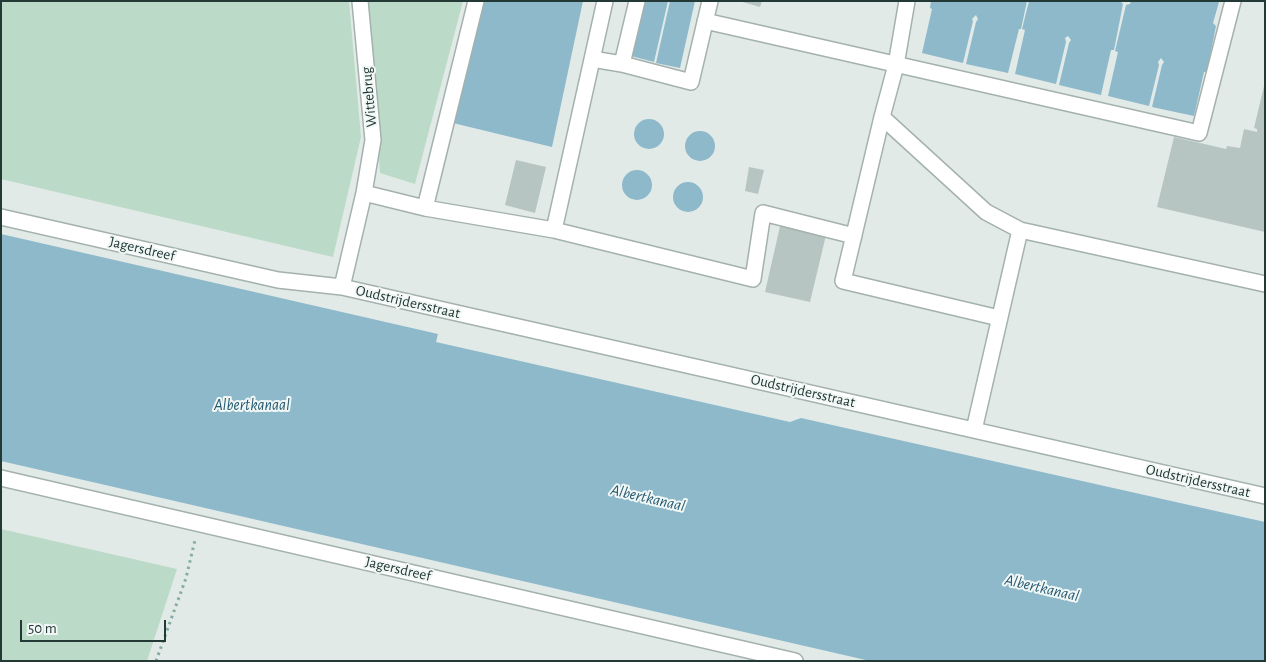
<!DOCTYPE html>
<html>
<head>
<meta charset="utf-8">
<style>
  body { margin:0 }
  #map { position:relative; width:1266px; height:662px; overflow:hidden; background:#e1eae7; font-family:"Alegreya Sans",sans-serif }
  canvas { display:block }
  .frame { position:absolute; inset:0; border:2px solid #233936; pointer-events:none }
  .scale { position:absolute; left:20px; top:620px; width:146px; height:22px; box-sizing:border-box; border:2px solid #233936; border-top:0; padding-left:6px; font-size:15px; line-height:18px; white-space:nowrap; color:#233936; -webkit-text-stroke:4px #f1f7f5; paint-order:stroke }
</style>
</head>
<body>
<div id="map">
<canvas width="1266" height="662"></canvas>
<div class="frame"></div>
<div class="scale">50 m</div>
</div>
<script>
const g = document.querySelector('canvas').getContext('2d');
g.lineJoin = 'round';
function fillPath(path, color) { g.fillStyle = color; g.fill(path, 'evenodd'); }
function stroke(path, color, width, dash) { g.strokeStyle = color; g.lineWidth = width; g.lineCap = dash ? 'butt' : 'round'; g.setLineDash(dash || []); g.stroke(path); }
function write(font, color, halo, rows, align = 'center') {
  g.font = font + ' "Alegreya Sans",sans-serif'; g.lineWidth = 4; g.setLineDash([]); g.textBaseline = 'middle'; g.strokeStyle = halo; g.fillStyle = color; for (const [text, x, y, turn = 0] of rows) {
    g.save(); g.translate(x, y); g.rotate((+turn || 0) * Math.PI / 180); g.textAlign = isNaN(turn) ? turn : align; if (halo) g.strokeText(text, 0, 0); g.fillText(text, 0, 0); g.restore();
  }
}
const green = new Path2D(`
  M1 1H349L361 137 333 257 1 179Z
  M368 1H463L415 184 380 173Z
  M1 529 177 569 147 661H1Z`);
const water = new Path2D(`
  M482 1H583L552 147 453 123Z
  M644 1H668L654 62 631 56Z
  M670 1H695L680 68 656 63Z
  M931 1H1027L1021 29H1019L1008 73 966 64 976 22 978 19 976 15 972 19 973 21 963 63 922 53 932 9 930 8Z
  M1029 1H1120L1123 4 1114 50H1111L1101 95 1059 85 1069 43 1071 40 1068 36 1065 38 1066 42 1056 84 1015 74 1025 30 1022 29Z
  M1131 1 1219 2 1213 23 1216 26 1207 72H1204L1194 116 1152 107 1162 65 1164 62 1161 58 1158 62 1159 65 1149 106 1108 96 1118 52 1115 51 1126 5 1130 4Z
  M634 134a15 15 0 1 1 30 0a15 15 0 1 1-30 0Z
  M685 146a15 15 0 1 1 30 0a15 15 0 1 1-30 0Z
  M622 185a15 15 0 1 1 30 0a15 15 0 1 1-30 0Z
  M673 197a15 15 0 1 1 30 0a15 15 0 1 1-30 0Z
  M1 234 438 334 436 342 790 422 801 418 1265 522V661H870L1 461Z`);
const building = new Path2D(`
  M739 1H762L760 7Z
  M1264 86 1265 232 1157 207 1174 137 1226 149 1227 146 1240 148 1244 129 1257 132V129L1254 128Z
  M516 160 546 167 535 213 505 205Z
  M749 167 764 170 758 194 745 191Z
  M781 222 827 231 810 302 765 292Z`);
const path = new Path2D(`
  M156 661 186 578 195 540`);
const minor = new Path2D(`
  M907 1 896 65 882 117 843 281 999 318
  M705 21 1199 133 1233 1
  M592 59 622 64 691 82 710 1
  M622 64 637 1
  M882 117 986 212 1020 230 1265 284
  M364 193 425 208 554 230 753 279 763 213 854 236
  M425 208 476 1
  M1 217 278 280 342 287 1265 496
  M554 230 605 1
  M342 287 364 193 373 140 360 1
  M974 430 1020 230
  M1 478 795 661`);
const streetNames = [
  ["Wittebrug",369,97,-95],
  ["Jagersdreef",142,249,13],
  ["Oudstrijdersstraat",408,302,13],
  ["Oudstrijdersstraat",803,391,13],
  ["Oudstrijdersstraat",1198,481,13],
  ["Jagersdreef",398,569,13]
];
const waterNames = [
  ["Albertkanaal",252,405],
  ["Albertkanaal",648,498,13],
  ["Albertkanaal",1042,588,13]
];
fillPath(green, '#bbdac8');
fillPath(water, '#8db9cb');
fillPath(building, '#b6c5c1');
stroke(minor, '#a4b1ae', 18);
stroke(path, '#84aba4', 3, [2.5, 4]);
stroke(minor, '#fff', 15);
write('15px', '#233936', '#f1f7f5', streetNames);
write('italic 16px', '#225870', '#f1f7f5', waterNames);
</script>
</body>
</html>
